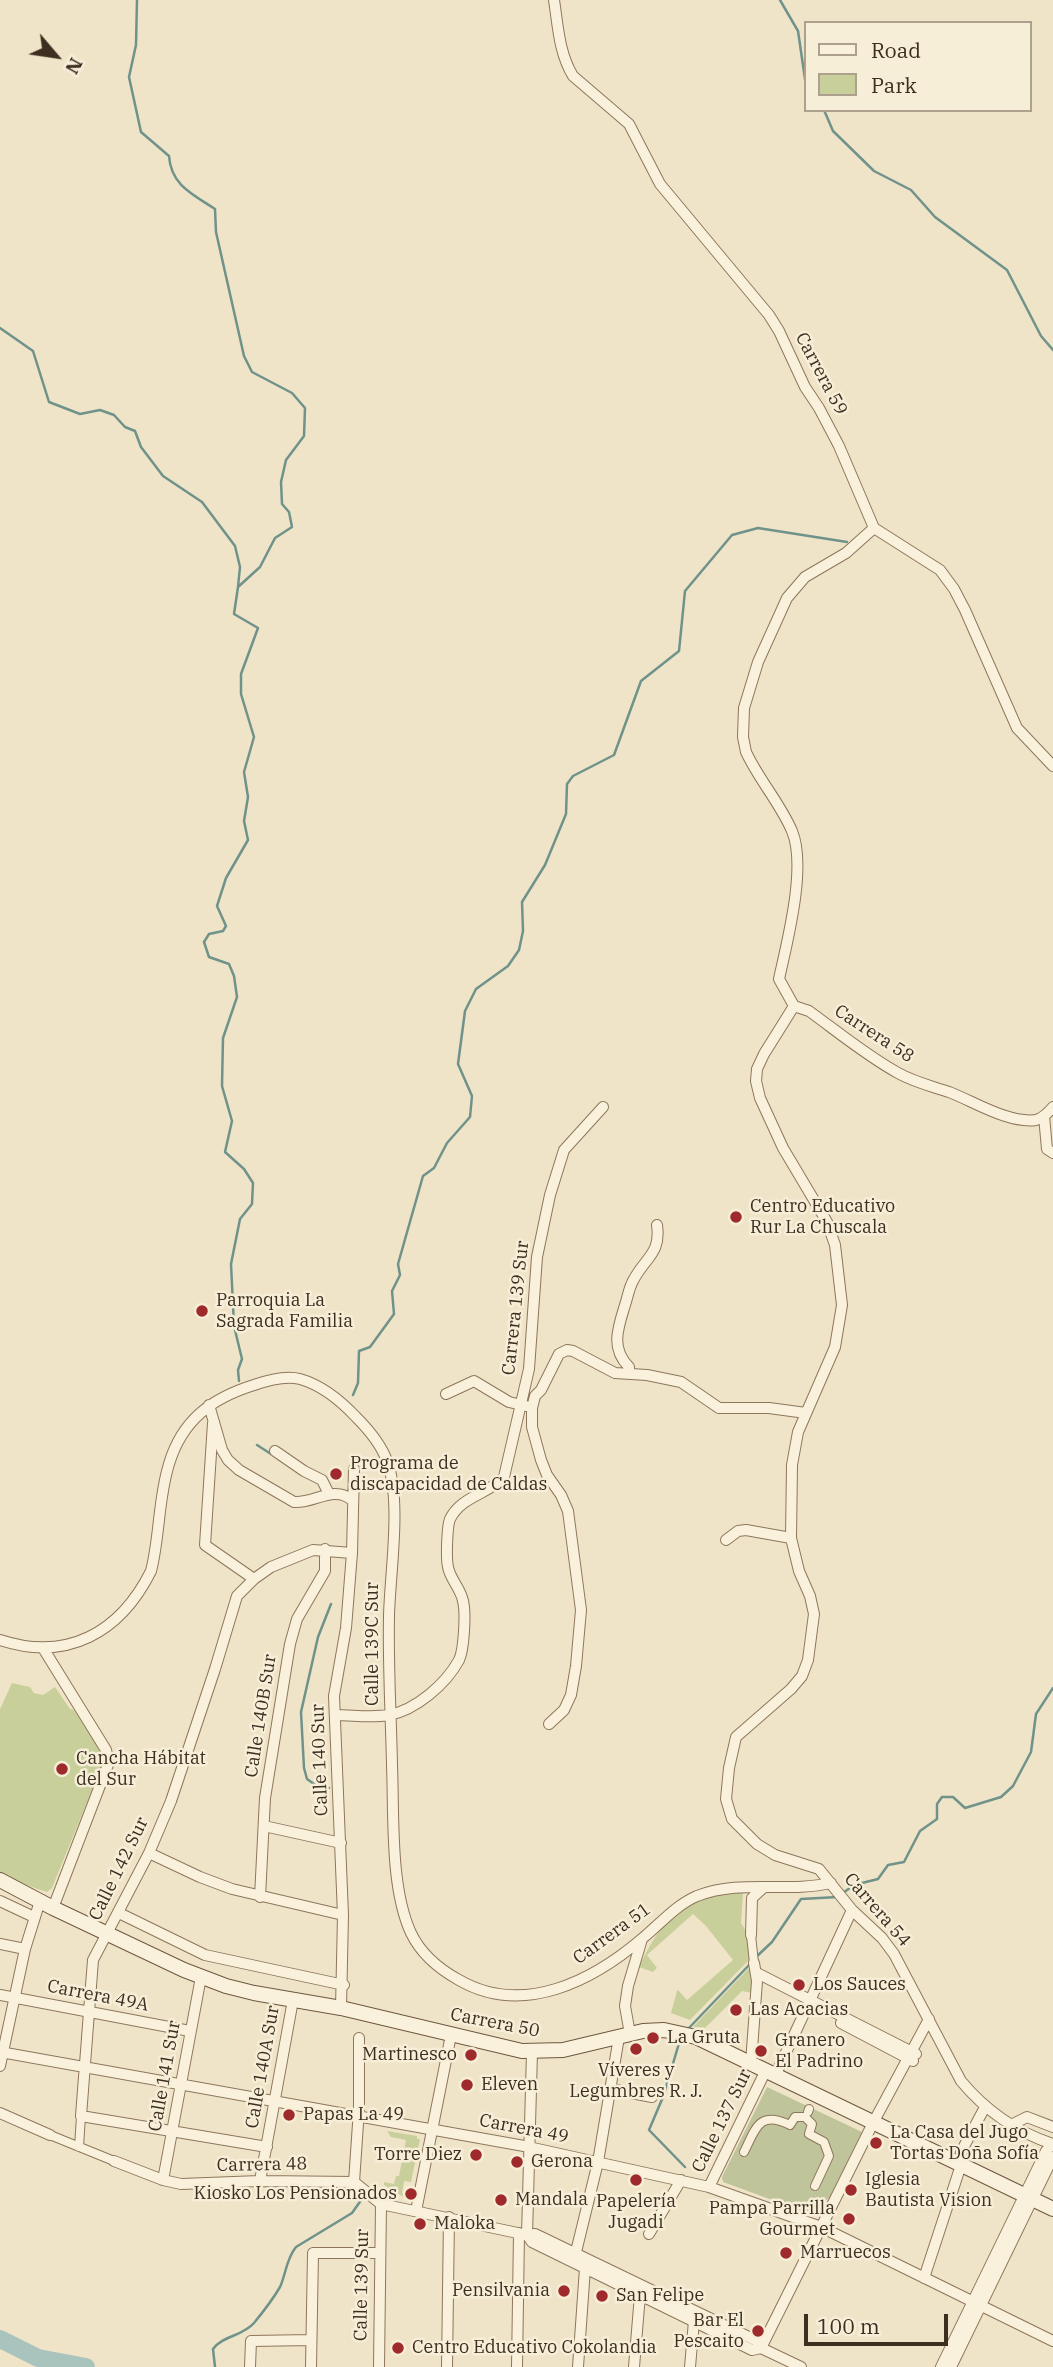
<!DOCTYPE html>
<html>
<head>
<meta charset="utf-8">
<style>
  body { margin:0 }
  #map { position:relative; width:1053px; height:2367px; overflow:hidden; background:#f0e4c8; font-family:"IBM Plex Serif",serif }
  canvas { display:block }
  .legend { position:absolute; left:804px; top:21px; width:228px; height:91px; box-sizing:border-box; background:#f7eed8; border:2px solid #ada18e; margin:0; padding:9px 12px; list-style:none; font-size:21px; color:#3d2e20 }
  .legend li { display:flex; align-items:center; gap:14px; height:35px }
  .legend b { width:35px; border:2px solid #ada18e }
  .north { position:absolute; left:21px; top:21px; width:70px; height:70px; -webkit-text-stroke:5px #f7eed8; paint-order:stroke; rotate:119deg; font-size:19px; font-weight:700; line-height:28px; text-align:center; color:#3d2e20 }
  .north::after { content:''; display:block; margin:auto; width:24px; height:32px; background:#3d2e20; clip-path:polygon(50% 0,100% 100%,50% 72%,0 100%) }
  .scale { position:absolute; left:804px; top:2314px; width:144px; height:32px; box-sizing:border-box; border:4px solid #3d2e20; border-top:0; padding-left:9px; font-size:21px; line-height:24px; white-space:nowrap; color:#3d2e20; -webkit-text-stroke:5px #f7eed8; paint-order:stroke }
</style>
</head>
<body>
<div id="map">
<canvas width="1053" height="2367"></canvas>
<ul class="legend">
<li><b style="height:9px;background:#faf1dc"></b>Road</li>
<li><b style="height:19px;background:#c9cf9b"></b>Park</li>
</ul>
<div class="north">N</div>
<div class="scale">100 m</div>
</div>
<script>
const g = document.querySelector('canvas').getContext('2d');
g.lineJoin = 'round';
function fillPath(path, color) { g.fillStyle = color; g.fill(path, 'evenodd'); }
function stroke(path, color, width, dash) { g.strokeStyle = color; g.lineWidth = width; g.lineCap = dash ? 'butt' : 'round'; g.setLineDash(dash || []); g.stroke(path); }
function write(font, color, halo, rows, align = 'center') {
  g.font = font + ' "IBM Plex Serif",serif'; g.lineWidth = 5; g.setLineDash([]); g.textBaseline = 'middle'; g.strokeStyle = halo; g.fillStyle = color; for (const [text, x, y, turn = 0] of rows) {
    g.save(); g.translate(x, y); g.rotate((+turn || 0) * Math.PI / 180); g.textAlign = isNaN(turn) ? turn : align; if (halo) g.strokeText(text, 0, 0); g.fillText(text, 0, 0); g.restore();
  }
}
const green = new Path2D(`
  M12 1683 30 1687 34 1693 43 1695 55 1687 70 1709 74 1710 105 1758 52 1888 47 1892C30 1887 16 1881 0 1872V1709Z
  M740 1891 743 1893 741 1923 749 1936 751 1958 690 2020 671 2013 677 1991 678 1990 687 2000 733 1960 706 1926 693 1914 647 1955 657 1968 653 1972 639 1967C652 1939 670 1909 701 1898 713 1894 728 1893 740 1891Z
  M751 1966 752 1993 742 1991 705 2028 693 2027Z
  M387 2131 417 2136V2139H420L411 2182 404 2181 402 2193 409 2194 407 2199 384 2185V2182L394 2184 396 2176H399L406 2140 391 2137Z`);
const cemetery = new Path2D(`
  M767 2087 862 2132 829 2198 819 2206 805 2212 723 2182 722 2177Z`);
const stream = new Path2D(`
  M137 0 136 45 129 77 141 132 169 156C171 185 192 194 215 209L216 232 244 356 252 372 292 393 305 408 304 436 286 460 281 482 282 504 289 512 292 527 275 538 260 567 238 587 234 614 258 628 241 674V694L254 737 244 772 248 797 244 821 248 840 226 878 217 906 226 926 223 931 209 934 204 942 209 957 229 964 234 976 237 997 223 1038 222 1086 232 1121 225 1152 244 1169 253 1183 252 1204 240 1219 231 1264 234 1326 242 1359 238 1370 239 1381
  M780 0 798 31 806 86
  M824 110 833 131 874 171 911 190 935 217 1007 270 1041 336 1053 350
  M0 328 33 351 49 402 80 414 100 410 114 415 125 427 135 431 141 447 163 476 202 502 235 546 240 567 238 587
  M353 1395 358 1383 359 1351 370 1347 394 1314 392 1291 400 1275 398 1264 423 1176 434 1168 447 1143 470 1117 472 1096 458 1064 465 1011 476 989 508 966 519 950 523 931 522 902 545 865 566 814 567 784 573 776 614 755 641 681 679 651 685 591 732 535 758 528 847 542
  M257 1445 271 1454
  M329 1788 314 1784 307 1779 304 1768 301 1712 318 1637 331 1604
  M843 1893 854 1885 878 1879 888 1865 904 1862 920 1831 937 1819V1804L942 1797H953L965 1808 1001 1797 1013 1786 1031 1752 1036 1714 1053 1688
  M755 1958 772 1942 801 1899 838 1897
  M688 2029 751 1963
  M680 2040 663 2097 649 2130 685 2167
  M215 2367 213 2349C222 2336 243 2336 254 2323 263 2312 273 2299 280 2287 286 2274 286 2259 296 2247L352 2213 364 2196`);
const river = new Path2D(`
  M0 2339 38 2358 86 2367`);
const pedestrian = new Path2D(`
  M751 1935 754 1963
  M808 2112 809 2109
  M50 2135 114 2161
  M79 2147 81 2116
  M744 2152C756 2128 759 2110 790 2125L795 2117H805L812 2124 809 2134 824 2142 829 2156 815 2186`);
const minor = new Path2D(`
  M554 0C558 26 559 53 573 76L629 124 660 184 769 315 779 331 805 387 819 408 839 446 874 528 940 570 954 589 965 610 1017 728 1053 766
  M874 528 846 553 805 577 787 598 758 662 744 708 743 737 746 752C759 780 780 803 792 831 807 867 787 942 779 979L794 1006 809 1011C838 1032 867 1056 898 1073 914 1082 931 1086 949 1092 973 1101 1009 1124 1036 1120 1043 1118 1048 1113 1053 1107
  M794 1006 764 1054 757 1069 756 1081 760 1098 783 1148 827 1222 835 1245 842 1305 835 1347 798 1432 792 1465 791 1538 799 1571 810 1596 814 1614 808 1660 802 1676 791 1689 736 1737 729 1768 726 1799 732 1819 757 1844 775 1855 819 1869 852 1910 882 1938 894 1954 961 2081C986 2111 1016 2132 1053 2144
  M1044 1116 1047 1149 1053 1153
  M629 1374V1367C610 1348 618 1328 625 1305 628 1296 629 1287 634 1279 646 1257 661 1253 657 1225
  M446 1394 474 1381 509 1402 526 1406
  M209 1405 222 1450 228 1460 239 1470 294 1502C314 1504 334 1484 353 1501
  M213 1423 205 1545 254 1579 271 1567 313 1550 352 1553
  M275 1451 304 1471 322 1480 329 1494
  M726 1540 738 1531 746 1530 791 1538
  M254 1579 237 1596 215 1669 171 1801 149 1853 93 1960 81 2116 267 2147
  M0 1640C67 1662 120 1633 151 1571 160 1536 158 1499 169 1464 182 1420 212 1398 254 1385 268 1380 285 1375 300 1379 321 1385 341 1401 356 1417 368 1429 381 1444 387 1461 402 1501 390 1572 389 1616 388 1666 391 1716 392 1765 394 1815 390 1888 411 1933 421 1954 439 1969 459 1980 523 2017 593 1981 644 1937 661 1923 676 1905 697 1896 741 1879 786 1893 831 1883
  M43 1648 106 1750 109 1762 53 1908
  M335 1715C353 1715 371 1718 389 1715 416 1710 446 1684 459 1660 464 1650 466 1613 463 1601 461 1589 450 1579 448 1567 446 1558 447 1526 450 1519 461 1496 489 1494 504 1477L529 1369 537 1257 550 1195 564 1150 603 1107
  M549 1724 564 1710 571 1695 576 1666 581 1610 568 1511 561 1495 547 1475 541 1460 532 1427V1408L535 1396 541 1390 559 1354 567 1350 573 1351 615 1373 647 1375 681 1382 719 1408H769L806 1413
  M264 1826 341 1843
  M149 1853 200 1877 232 1889 343 1915
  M260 1897 265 1798 290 1644 297 1619 325 1571V1549
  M0 1901 34 1917
  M119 1913 205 1955 344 1985
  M751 1935 752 1898 763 1888
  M0 1944 25 1949
  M757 1973 916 2054
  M0 1995 190 2031
  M341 2008 343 1915 334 1696 346 1628 352 1553 354 1469
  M841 2023 913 2061
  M630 2034 625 2006 628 1986 642 1939
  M0 2052 524 2146 709 2187 821 2227 1053 2341
  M751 2063 757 1981 754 1963
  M0 2066 25 1949 40 1901
  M776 2074 852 1910
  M611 2089 652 2097
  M0 2113 50 2135
  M1011 2125 1027 2117 1053 2127
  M114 2161 163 2180 181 2184 260 2181 354 2182 381 2204 527 2235 535 2234 757 2341 761 2348 801 2367
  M163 2180 201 1977
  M260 2181 293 2000
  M354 2182 359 2109V2038
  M709 2187 766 2070
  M416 2211 451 2035
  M649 2234 681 2180
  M527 2235 532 2242 752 2350 761 2348
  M527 2235 532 2052
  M574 2260 598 2162 619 2037
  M924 2278 961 2165V2152L985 2107
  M761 2348 873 2123 929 2019
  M250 2367 251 2341 311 2340
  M311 2367 313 2253H379
  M379 2367 381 2204
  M447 2367 449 2217
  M517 2367 519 2233
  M578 2367 585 2268 587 2262
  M634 2367 640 2295 643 2289
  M690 2367 694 2321 697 2315
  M941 2367 1046 2151 1053 2144
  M951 2367 1053 2157`);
const secondary = new Path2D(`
  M0 1880 53 1908 184 1970 226 1986 254 1993 341 2008 522 2051 563 2050 643 2031 664 2030 696 2037 1053 2209`);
const markers = [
  [736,1217,7,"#9e2a2b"],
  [202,1311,7,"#9e2a2b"],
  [336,1474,7,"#9e2a2b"],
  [62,1769,7,"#9e2a2b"],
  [799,1985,7,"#9e2a2b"],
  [736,2010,7,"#9e2a2b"],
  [653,2038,7,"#9e2a2b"],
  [636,2049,7,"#9e2a2b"],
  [761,2051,7,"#9e2a2b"],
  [471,2055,7,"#9e2a2b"],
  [467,2085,7,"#9e2a2b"],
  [289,2115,7,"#9e2a2b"],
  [876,2143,7,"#9e2a2b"],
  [476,2155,7,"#9e2a2b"],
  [517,2162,7,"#9e2a2b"],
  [636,2180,7,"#9e2a2b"],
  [851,2190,7,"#9e2a2b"],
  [411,2194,7,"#9e2a2b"],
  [501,2200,7,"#9e2a2b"],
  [849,2219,7,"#9e2a2b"],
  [420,2224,7,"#9e2a2b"],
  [786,2253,7,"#9e2a2b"],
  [564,2291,7,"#9e2a2b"],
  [602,2296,7,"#9e2a2b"],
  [758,2331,7,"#9e2a2b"],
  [398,2348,7,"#9e2a2b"]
];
const streetNames = [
  ["Carrera 59",821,374,62],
  ["Carrera 58",874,1034,33],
  ["Carrera 139 Sur",516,1308,-84],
  ["Calle 139C Sur",373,1644,-90],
  ["Calle 140B Sur",261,1716,-81],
  ["Calle 140 Sur",320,1760,-92],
  ["Calle 142 Sur",119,1869,-64],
  ["Carrera 54",877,1910,49],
  ["Carrera 51",612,1934,-36],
  ["Carrera 49A",98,1996,11],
  ["Carrera 50",495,2023,11],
  ["Calle 140A Sur",263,2067,-80],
  ["Calle 141 Sur",165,2076,-80],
  ["Calle 137 Sur",722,2121,-64],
  ["Carrera 49",524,2129,11],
  ["Carrera 48",262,2165,-1],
  ["Calle 139 Sur",362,2285,-89]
];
const poiNames = [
  ["Centro Educativo",750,1207],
  ["Rur La Chuscala",750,1228],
  ["Parroquia La",216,1301],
  ["Sagrada Familia",216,1322],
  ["Programa de",350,1464],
  ["discapacidad de Caldas",350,1485],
  ["Cancha Hábitat",76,1759],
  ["del Sur",76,1780],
  ["Los Sauces",813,1985],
  ["Las Acacias",750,2010],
  ["La Gruta",667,2038],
  ["Granero",775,2041],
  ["El Padrino",775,2062],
  ["Martinesco",457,2055,"right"],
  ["Víveres y",636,2071,"center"],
  ["Legumbres R. J.",636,2092,"center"],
  ["Eleven",481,2085],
  ["Papas La 49",303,2115],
  ["La Casa del Jugo",890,2133],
  ["Tortas Doña Sofía",890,2154],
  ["Torre Diez",462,2155,"right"],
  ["Gerona",531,2162],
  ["Iglesia",865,2180],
  ["Bautista Vision",865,2201],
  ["Kiosko Los Pensionados",397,2194,"right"],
  ["Mandala",515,2200],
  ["Papelería",636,2202,"center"],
  ["Jugadi",636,2223,"center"],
  ["Pampa Parrilla",835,2209,"right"],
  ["Gourmet",835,2230,"right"],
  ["Maloka",434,2224],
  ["Marruecos",800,2253],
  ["Pensilvania",550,2291,"right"],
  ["San Felipe",616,2296],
  ["Bar El",744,2321,"right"],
  ["Pescaito",744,2342,"right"],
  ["Centro Educativo Cokolandia",412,2348]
];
fillPath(green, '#c9cf9b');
fillPath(cemetery, '#bfc49a');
stroke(stream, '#6f938a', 2.5);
stroke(river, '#a9c4bc', 18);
stroke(pedestrian, '#8d765c', 10);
stroke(minor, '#8d765c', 12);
stroke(secondary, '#6f573f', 16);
stroke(pedestrian, '#faf1dc', 8);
stroke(minor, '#faf1dc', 10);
stroke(secondary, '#faf1dc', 14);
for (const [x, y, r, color] of markers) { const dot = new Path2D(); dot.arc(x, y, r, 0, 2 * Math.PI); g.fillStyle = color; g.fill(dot); stroke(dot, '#f7eed8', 2.5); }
write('18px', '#3d2e20', '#f7eed8', streetNames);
write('18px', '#3d2e20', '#f7eed8', poiNames, 'left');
</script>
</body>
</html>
